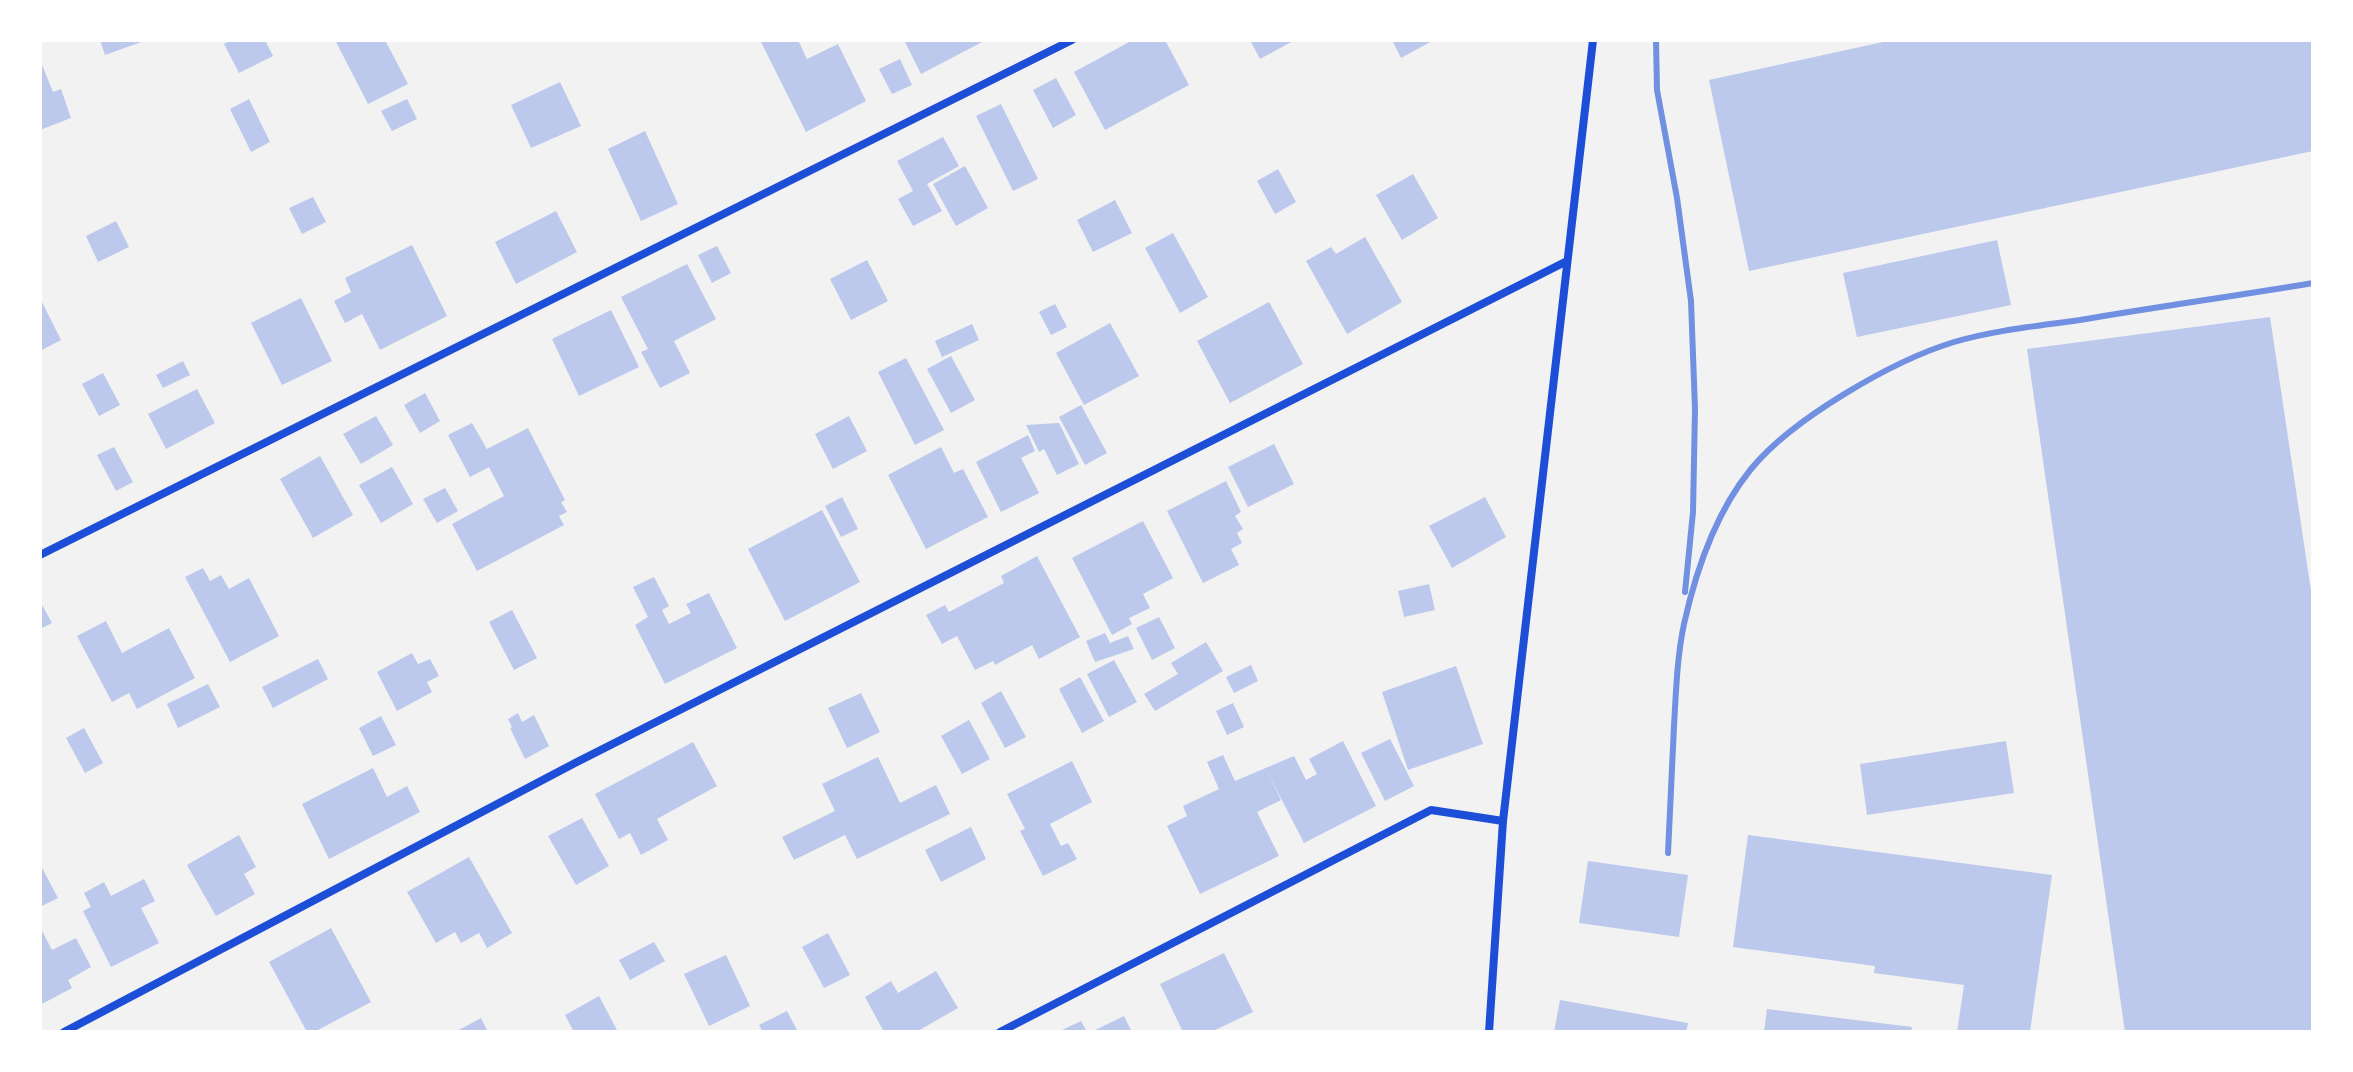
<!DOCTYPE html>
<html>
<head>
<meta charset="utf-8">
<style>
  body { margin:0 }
  #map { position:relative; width:2353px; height:1072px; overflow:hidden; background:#f2f2f2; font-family:Inter,sans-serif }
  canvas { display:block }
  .frame { position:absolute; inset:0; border:42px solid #fff; pointer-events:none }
</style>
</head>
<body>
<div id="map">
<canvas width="2353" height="1072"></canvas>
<div class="frame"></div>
</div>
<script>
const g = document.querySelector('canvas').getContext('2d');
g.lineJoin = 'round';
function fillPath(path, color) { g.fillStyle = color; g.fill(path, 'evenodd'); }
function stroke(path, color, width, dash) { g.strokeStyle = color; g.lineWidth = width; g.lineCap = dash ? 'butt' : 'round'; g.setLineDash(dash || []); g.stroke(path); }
const building = new Path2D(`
  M100 40H147L105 55Z
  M232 40H265L273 56 239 73 224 44Z
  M335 40H385L408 84 368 104Z
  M760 40H798L807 59 838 44 866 101 806 132Z
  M904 40H986L921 74Z
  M1133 40H1165L1189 85 1105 130 1074 72Z
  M1250 40H1295L1260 59Z
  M1392 40H1434L1401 58Z
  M1892 40H2313V151L1749 271 1709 80Z
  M900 59 912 85 892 94 879 69Z
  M40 60 53 92 61 89 71 118 40 130Z
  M1056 78 1076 115 1053 128 1033 90Z
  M560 82 581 126 531 148 511 105Z
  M249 99 270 142 251 152 230 109Z
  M407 99 417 119 392 131 381 111Z
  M1001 104 1038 179 1013 191 976 116Z
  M645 131 678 204 641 221 608 149Z
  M943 137 959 166 927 184 942 211 913 226 898 199 913 191 897 161Z
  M965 166 988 208 956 226 933 184Z
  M1278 169 1296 202 1275 214 1257 181Z
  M1413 174 1438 218 1402 240 1376 195Z
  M313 197 326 222 302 234 289 208Z
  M1115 200 1132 233 1093 252 1077 220Z
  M556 211 577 252 516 284 495 242Z
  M116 221 129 247 98 262 86 236Z
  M1173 233 1208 297 1180 313 1145 248Z
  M1365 237 1402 302 1347 334 1306 261 1331 247 1336 254Z
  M1997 240 2011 305 1857 337 1843 273Z
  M412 245 447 316 380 350 362 314 345 323 334 301 351 292 345 278Z
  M717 246 731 273 712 283 698 255Z
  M867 260 888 301 851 320 830 279Z
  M687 264 716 319 674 341 690 373 660 388 641 352 648 349 621 297Z
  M40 298 61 340 40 351Z
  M301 298 332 361 282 385 251 323Z
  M1269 302 1303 364 1230 403 1197 341Z
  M1055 304 1067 327 1051 335 1039 312Z
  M611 310 639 367 579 396 552 339Z
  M2270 317 2313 604V1032H2125L2027 349Z
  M1110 323 1139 376 1084 405 1056 353Z
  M972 324 979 340 942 357 935 341Z
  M951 356 975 400 951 413 927 369Z
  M906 358 944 430 915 445 878 372Z
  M183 361 190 375 163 388 156 375Z
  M103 373 120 405 99 416 82 384Z
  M197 389 215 423 166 449 148 414Z
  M425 393 440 421 420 433 404 405Z
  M1081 405 1107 453 1085 465 1059 417Z
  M376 416 393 445 361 464 343 434Z
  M849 416 867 451 833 469 815 434Z
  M472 423 487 449 528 428 565 500 561 502 567 512 559 516 564 525 477 571 452 524 504 496 489 467 470 477 448 435Z
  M1059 423 1079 464 1057 475 1044 449 1039 452 1026 425Z
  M1028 435 1035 451 1021 458 1039 493 1001 512 976 462Z
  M1274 444 1294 484 1248 507 1228 467Z
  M114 447 133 482 116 491 97 455Z
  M941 447 954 473 963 469 988 517 926 549 888 475Z
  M320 456 353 515 313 538 280 479Z
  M392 467 413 504 381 523 359 485Z
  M1226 481 1241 512 1235 516 1243 529 1237 533 1242 543 1231 549 1239 565 1203 583 1167 511Z
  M445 488 458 511 437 523 423 499Z
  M842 497 858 529 841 537 825 506Z
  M1485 497 1506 537 1452 568 1429 526Z
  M822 510 860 582 785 621 748 549Z
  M1143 521 1173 578 1143 594 1150 608 1129 618 1132 624 1112 635 1072 558Z
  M1037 556 1080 637 1039 659 1032 645 995 665 993 661 975 670 957 636 942 644 926 615 945 605 949 612 1004 583 1001 576Z
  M203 568 210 581 221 575 229 589 249 578 279 636 230 662 185 577Z
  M654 577 669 606 662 610 669 624 691 613 686 604 709 593 737 648 665 684 635 625 648 617 633 587Z
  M1429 584 1435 610 1404 617 1398 591Z
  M40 601 52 623 40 629Z
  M512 610 537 658 514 670 489 622Z
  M1159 617 1175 648 1152 660 1136 628Z
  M106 621 122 653 169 628 195 678 137 709 129 693 112 702 77 636Z
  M1105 633 1110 643 1128 636 1134 649 1095 662 1086 641Z
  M1206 642 1223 671 1155 711 1144 694 1178 674 1171 663Z
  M412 653 418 664 430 659 439 676 427 682 432 692 397 711 377 672Z
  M318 659 328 679 273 708 262 687Z
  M1114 660 1137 702 1109 717 1087 674Z
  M1251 665 1258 681 1234 693 1226 677Z
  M1456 666 1483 744 1408 770 1382 692Z
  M1080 677 1104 721 1082 733 1059 689Z
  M208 684 220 707 178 728 167 704Z
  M1001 691 1026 737 1005 748 981 703Z
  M861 693 880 732 847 748 828 708Z
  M1233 703 1244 727 1227 735 1216 711Z
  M518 713 522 722 534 715 549 746 525 759 510 728 512 727 508 719Z
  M381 716 396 745 373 756 359 728Z
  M969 720 990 759 962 774 941 736Z
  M84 728 103 763 85 773 66 738Z
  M1390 739 1414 786 1385 801 1361 753Z
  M1343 741 1376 806 1304 843 1268 773 1281 800 1257 812 1279 856 1200 894 1167 826 1187 816 1183 806 1219 789 1207 762 1223 755 1235 781 1294 756 1306 780 1317 774 1309 759Z
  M2006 741 2014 793 1867 815 1860 764Z
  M693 742 717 786 657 819 668 840 641 855 630 833 619 839 595 794Z
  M878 757 900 803 936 785 950 814 857 859 845 835 794 860 782 837 835 811 822 784Z
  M1072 761 1092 802 1050 824 1061 846 1068 843 1077 859 1043 876 1020 831 1025 829 1007 794Z
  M373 768 387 797 407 786 420 812 329 859 302 804Z
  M582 818 609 866 576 885 548 836Z
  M971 827 986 859 941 882 925 850Z
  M239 835 256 867 244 874 255 894 216 916 187 865Z
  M1748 835 2052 875 2030 1032H1957L1964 985 1874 973 1875 966 1733 947Z
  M469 857 512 933 487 948 479 933 461 943 455 932 436 943 407 892Z
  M1588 861 1688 875 1679 937 1579 923Z
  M40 864 58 898 40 907Z
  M144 879 155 901 141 908 159 943 111 967 83 911 91 907 84 893 104 882 111 896Z
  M40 927 52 950 76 938 91 967 68 980 72 988 40 1005Z
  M331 928 371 1002 314 1032H307L269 962Z
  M828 933 850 975 824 988 802 947Z
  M654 942 665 961 630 980 619 960Z
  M1224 953 1253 1012 1211 1032H1183L1160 984Z
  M726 955 750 1006 709 1026 684 974Z
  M936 971 958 1008 916 1032H884L865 997 891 981 898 993Z
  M599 996 618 1032H574L565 1015Z
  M1560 1000 1688 1023 1686 1032H1554Z
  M1767 1009 1912 1027 1911 1032H1764Z
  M787 1011 798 1032H763L759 1025Z
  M1124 1016 1132 1032H1091Z
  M481 1018 488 1032H455Z
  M1081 1021 1087 1032H1058Z`);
const minor = new Path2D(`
  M40 555 1072 40
  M64 1032 575 763 1567 261
  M1000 1032 1431 810 1503 821
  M1489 1032 1503 821 1593 40`);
const rail = new Path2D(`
  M1656 40 1657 90 1677 198 1691 301 1695 409 1693 512 1685 592
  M1668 853C1670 811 1672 768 1674 726 1676 692 1677 657 1684 624 1696 570 1716 512 1751 469 1792 419 1892 361 1954 342 1995 330 2038 326 2080 320 2157 307 2235 296 2313 283`);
fillPath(building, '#bdc9ec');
stroke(minor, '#1d4ed8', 8);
stroke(rail, '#7290e2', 6);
</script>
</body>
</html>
